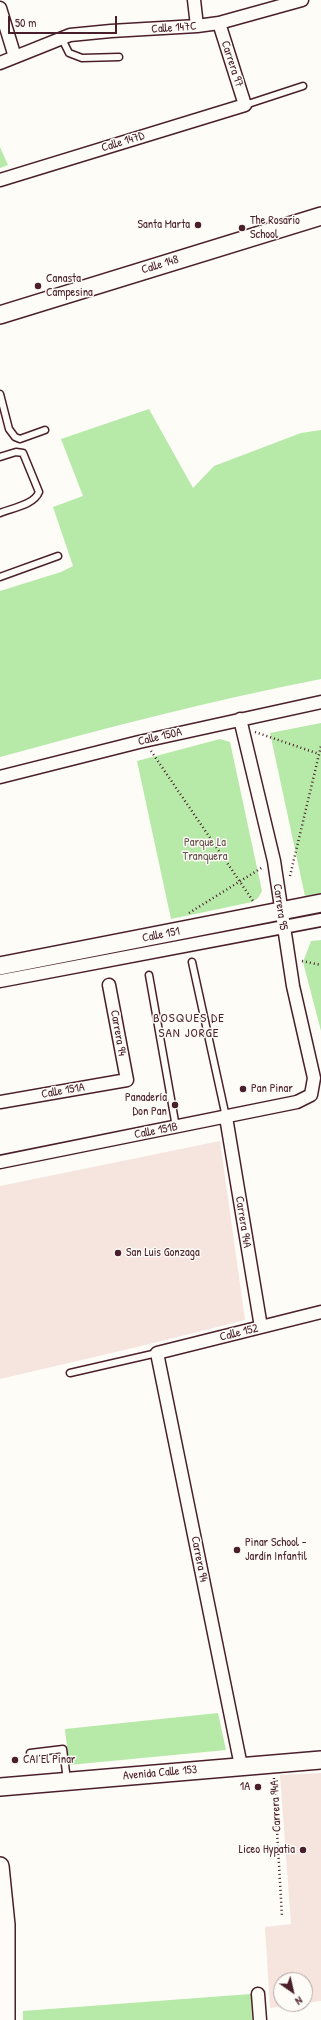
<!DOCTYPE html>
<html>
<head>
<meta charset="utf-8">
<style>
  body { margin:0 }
  #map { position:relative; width:321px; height:2020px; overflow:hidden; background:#fdfcf7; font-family:"Patrick Hand",sans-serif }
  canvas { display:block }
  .north { position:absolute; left:273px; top:1972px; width:40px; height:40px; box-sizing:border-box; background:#fdfcf7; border:1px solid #b5a4a5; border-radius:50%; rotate:146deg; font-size:11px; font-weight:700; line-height:16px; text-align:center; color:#4a1f2b }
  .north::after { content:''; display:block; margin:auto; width:14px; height:18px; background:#4a1f2b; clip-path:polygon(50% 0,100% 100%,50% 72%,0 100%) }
  .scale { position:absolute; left:8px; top:16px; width:109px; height:18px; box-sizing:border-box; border:2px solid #4a1f2b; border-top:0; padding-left:5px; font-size:12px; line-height:14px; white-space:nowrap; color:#4a1f2b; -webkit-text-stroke:3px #fdfcf7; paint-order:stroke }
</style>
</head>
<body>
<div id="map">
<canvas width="321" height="2020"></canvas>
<div class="north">N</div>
<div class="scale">50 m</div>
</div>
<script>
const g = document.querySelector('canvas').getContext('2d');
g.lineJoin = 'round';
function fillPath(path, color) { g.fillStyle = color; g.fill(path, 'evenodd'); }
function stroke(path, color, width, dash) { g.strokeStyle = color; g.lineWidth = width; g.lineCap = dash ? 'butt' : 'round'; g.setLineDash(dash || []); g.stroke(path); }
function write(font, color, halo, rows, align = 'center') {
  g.font = font + ' "Patrick Hand",sans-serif'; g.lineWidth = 3; g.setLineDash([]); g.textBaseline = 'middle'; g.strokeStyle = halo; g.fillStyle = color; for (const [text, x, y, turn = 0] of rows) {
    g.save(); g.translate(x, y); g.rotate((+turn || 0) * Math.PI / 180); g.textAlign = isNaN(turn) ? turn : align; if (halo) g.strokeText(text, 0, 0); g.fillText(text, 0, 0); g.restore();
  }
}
const built = new Path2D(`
  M220 1141 245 1320 137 1347 0 1379V1186Z
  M321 1773V2001L305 2003V1980H281V2004H297L270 2008 265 1927 291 1924 280 1775Z`);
const green = new Path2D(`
  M0 147 8 165 0 168Z
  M149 409 193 488 214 466 301 433 321 430V679C213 700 106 728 0 757V591L61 572 73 566 53 507 83 496 61 439Z
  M321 723V893L305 896 270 733Z
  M220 739 230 742 262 891 258 898 252 902 171 919 137 761Z
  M321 940V1031L303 962 311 941Z
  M218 1713 226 1750 69 1765 65 1729Z
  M251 1994 252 2020H23V2011Z`);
const path = new Path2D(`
  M255 732 319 754
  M151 751 253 901
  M290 876 321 746
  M189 913 263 867
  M302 961 321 965
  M274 1778 282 1917`);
const lane = new Path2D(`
  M61 37 69 53 82 58 119 57
  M245 105 303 86
  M0 394 9 429 15 437 20 439 45 430
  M0 457 16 452 23 453 39 492C34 505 12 508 0 513
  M0 577 58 556
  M192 962 226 1117
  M149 975 176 1127
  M70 1373 157 1353
  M30 1753 63 1749 67 1780`);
const street = new Path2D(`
  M194 0 197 26
  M0 8 15 57
  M0 63 70 35 111 31 197 26 219 23 302 0
  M0 180 245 105 219 23
  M0 777 139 742 321 702
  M0 981 321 920
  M0 1102 127 1080 109 985
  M226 1117 261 1327
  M0 1162 297 1102 311 1095 314 1078 293 986 274 861 240 719
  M241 1766 157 1353 321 1312
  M258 1994 260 2020`);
const secondary = new Path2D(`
  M0 315 321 216
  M0 966 321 903
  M0 1787 321 1760
  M0 1866 6 1925V2020`);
const markers = [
  [198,225,4,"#4a1f2b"],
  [242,228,4,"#4a1f2b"],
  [38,286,4,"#4a1f2b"],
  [243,1089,4,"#4a1f2b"],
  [175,1105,4,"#4a1f2b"],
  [118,1253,4,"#4a1f2b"],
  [237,1550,4,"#4a1f2b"],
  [15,1760,4,"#4a1f2b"],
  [258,1787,4,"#4a1f2b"],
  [303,1850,4,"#4a1f2b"]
];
const streetNames = [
  ["Calle 147C",174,28,-4],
  ["Carrera 97",232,64,72],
  ["Calle 147D",123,142,-17],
  ["Calle 148",160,265,-17],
  ["Calle 150A",160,737,-13],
  ["Carrera 95",280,907,82],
  ["Calle 151",161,935,-11],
  ["Carrera 94",118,1033,80],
  ["Calle 151A",63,1091,-10],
  ["Calle 151B",156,1131,-11],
  ["Carrera 94A",243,1222,81],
  ["Calle 152",239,1333,-14],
  ["Carrera 94",199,1559,79],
  ["Avenida Calle 153",160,1773,-5],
  ["Carrera 94A",276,1806,-93]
];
const poiNames = [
  ["The Rosario",250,221],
  ["School",250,235],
  ["Santa Marta",190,225,"right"],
  ["Canasta",46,279],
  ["Campesina",46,293],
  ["Pan Pinar",251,1089],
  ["Panadería",167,1098,"right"],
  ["Don Pan",167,1112,"right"],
  ["San Luis Gonzaga",126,1253],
  ["Pinar School -",245,1543],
  ["Jardín Infantil",245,1557],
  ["CAI El Pinar",23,1760],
  ["1A",250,1787,"right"],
  ["Liceo Hypatia",295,1850,"right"]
];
const parkNames = [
  ["Parque La",205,843],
  ["Tranquera",205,857]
];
const neighbourhoodNames = [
  ["BOSQUES DE",189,1019],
  ["SAN JORGE",189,1034]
];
fillPath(built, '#f6e4df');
fillPath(green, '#b7e9a9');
stroke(lane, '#4a1f2b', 9);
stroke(street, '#4a1f2b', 15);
stroke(secondary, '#4a1f2b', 20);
stroke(path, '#4a1f2b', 2.5, [1, 3]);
stroke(lane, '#fdfcf7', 6);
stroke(street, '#fdfcf7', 12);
stroke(secondary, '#fdfcf7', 17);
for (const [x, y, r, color] of markers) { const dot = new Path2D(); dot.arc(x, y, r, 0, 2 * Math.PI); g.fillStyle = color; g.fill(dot); stroke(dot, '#fdfcf7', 1.5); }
write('12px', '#4a1f2b', '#fdfcf7', streetNames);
write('12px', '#4a1f2b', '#fdfcf7', poiNames, 'left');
write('12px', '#65524a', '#fdfcf7', parkNames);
g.letterSpacing = '1px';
write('13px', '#4a1f2b', '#fdfcf7', neighbourhoodNames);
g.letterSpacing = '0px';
</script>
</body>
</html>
